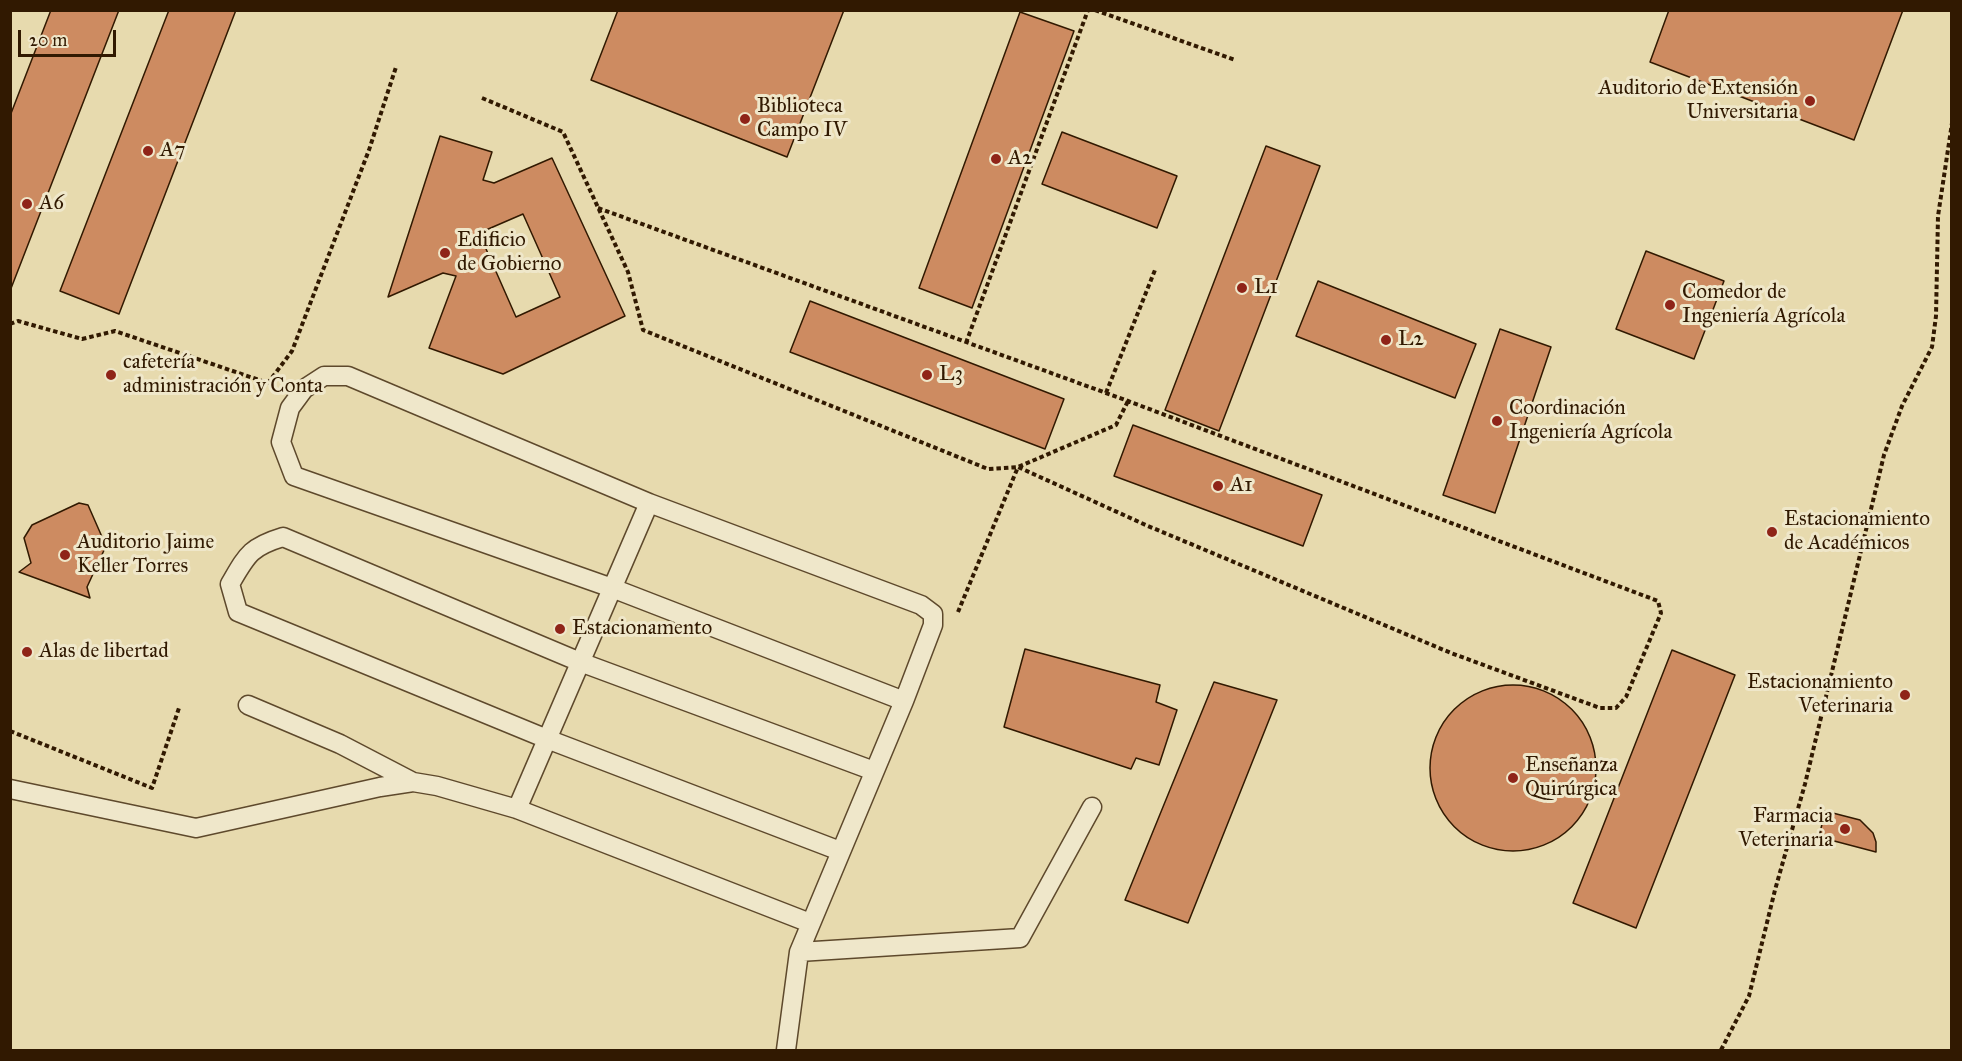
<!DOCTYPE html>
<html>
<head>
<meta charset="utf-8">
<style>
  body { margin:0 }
  #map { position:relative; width:1962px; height:1061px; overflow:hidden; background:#e7daae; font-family:"IM FELL Great Primer",serif }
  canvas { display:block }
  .frame { position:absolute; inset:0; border:12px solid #311901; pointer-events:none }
  .scale { position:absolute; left:18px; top:30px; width:98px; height:27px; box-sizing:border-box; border:3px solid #311901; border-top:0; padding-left:8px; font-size:18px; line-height:21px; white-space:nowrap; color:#311901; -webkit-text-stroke:4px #efe7ca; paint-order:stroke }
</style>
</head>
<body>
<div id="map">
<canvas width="1962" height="1061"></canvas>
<div class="frame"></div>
<div class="scale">20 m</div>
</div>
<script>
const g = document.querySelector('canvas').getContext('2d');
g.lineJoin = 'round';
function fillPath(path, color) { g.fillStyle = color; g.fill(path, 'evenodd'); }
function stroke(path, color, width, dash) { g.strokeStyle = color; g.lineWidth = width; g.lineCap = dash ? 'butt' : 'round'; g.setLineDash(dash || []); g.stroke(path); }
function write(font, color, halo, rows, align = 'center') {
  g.font = font + ' "IM FELL Great Primer",serif'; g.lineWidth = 6; g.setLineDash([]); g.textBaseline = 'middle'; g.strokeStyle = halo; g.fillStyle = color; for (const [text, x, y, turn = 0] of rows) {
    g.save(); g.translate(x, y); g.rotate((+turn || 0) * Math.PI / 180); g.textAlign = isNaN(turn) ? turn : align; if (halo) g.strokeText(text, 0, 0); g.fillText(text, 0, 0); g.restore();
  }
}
const building = new Path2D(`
  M51 10H119L10 291V116Z
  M169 10H236L119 314 60 291Z
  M618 10H844L787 157 591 80Z
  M1669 10H1903L1854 140 1650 62Z
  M1020 12 1074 31 972 308 919 288Z
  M1062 132 1177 176 1157 228 1042 184Z
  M440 136 492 152 483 180 494 183 552 158 625 316 503 374 429 348 456 276 443 273 388 297ZM523 214 560 297 516 317 479 233Z
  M1266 146 1320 166 1219 431 1165 410Z
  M1646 251 1724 281 1694 359 1616 329Z
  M1318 281 1476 344 1455 398 1296 336Z
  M810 301 1064 399 1045 449 790 352Z
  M1500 329 1551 347 1495 513 1443 495Z
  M1133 425 1322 495 1303 546 1114 476Z
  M79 503 88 505 106 546 87 587 90 598 19 572 31 563 24 538 32 525Z
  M1025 649 1160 685 1156 702 1177 710 1159 765 1136 758 1131 769 1004 727Z
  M1672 650 1735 675 1636 928 1573 903Z
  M1214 682 1277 700 1188 923 1125 900Z
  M1430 768a83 83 0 1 1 166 0a83 83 0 1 1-166 0Z
  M1825 811 1860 820 1873 833 1876 842V852L1819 837Z`);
const path = new Path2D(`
  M1095 10 1235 60
  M482 98 563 132 628 272 643 330 988 469 1018 467 1116 425 1128 401
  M598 208 1128 401 1658 601 1661 613 1626 697 1616 708H1600L1451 653 1148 526 1018 467 958 612
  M10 324 18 321 82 339 115 331 268 383 292 351 369 150 396 67
  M966 343 1088 10
  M1106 393 1155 270
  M10 731 152 788 179 708
  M1721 1050 1749 996 1775 890 1805 784 1884 455 1902 406 1932 347 1936 316 1938 216 1952 123`);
const service = new Path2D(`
  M248 705 340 744 413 782
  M10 789 196 828 380 787 413 782 437 786 517 809 810 923
  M517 809 649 503 348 376H324L304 389 290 408 281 442 294 476 612 588 904 701 933 625V614L921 605 649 503
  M840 851 547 739 238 612 230 584C247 555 250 547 283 537L580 662 874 771
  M799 952 1020 938 1092 807
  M786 1050 799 952 904 701`);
const markers = [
  [1810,101,6,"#8f2418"],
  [745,119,6,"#8f2418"],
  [148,151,6,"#8f2418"],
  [996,159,6,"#8f2418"],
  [27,204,6,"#8f2418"],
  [445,253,6,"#8f2418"],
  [1242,288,6,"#8f2418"],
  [1670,305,6,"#8f2418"],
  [1386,340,6,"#8f2418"],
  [111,375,6,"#8f2418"],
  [927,375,6,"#8f2418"],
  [1497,421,6,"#8f2418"],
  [1218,486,6,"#8f2418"],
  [1772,532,6,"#8f2418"],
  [65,555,6,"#8f2418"],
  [560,629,6,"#8f2418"],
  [27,652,6,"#8f2418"],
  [1905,695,6,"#8f2418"],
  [1513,778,6,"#8f2418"],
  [1845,829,6,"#8f2418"]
];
const poiNames = [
  ["Auditorio de Extensión",1798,89,"right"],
  ["Universitaria",1798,113,"right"],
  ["Biblioteca",757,107],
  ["Campo IV",757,131],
  ["A7",160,151],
  ["A2",1008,159],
  ["A6",39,204],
  ["Edificio",457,241],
  ["de Gobierno",457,265],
  ["L1",1254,288],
  ["Comedor de",1682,293],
  ["Ingeniería Agrícola",1682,317],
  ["L2",1398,340],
  ["cafetería",123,363],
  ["administración y Conta",123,387],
  ["L3",939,375],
  ["Coordinación",1509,409],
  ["Ingeniería Agrícola",1509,433],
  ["A1",1230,486],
  ["Estacionamiento",1784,520],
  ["de Académicos",1784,544],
  ["Auditorio Jaime",77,543],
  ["Keller Torres",77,567],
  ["Estacionamento",572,629],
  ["Alas de libertad",39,652],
  ["Estacionamiento",1893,683,"right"],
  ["Veterinaria",1893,707,"right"],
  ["Enseñanza",1525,766],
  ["Quirúrgica",1525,790],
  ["Farmacia",1833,817,"right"],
  ["Veterinaria",1833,841,"right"]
];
fillPath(building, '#cd8b61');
stroke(building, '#311901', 1.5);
stroke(service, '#5e492c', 21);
stroke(path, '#311901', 4, [4.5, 3]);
stroke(service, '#efe7ca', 18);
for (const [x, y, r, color] of markers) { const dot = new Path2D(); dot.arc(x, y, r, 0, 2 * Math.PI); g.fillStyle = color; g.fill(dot); stroke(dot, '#efe7ca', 2); }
write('21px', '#311901', '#efe7ca', poiNames, 'left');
</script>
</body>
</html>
